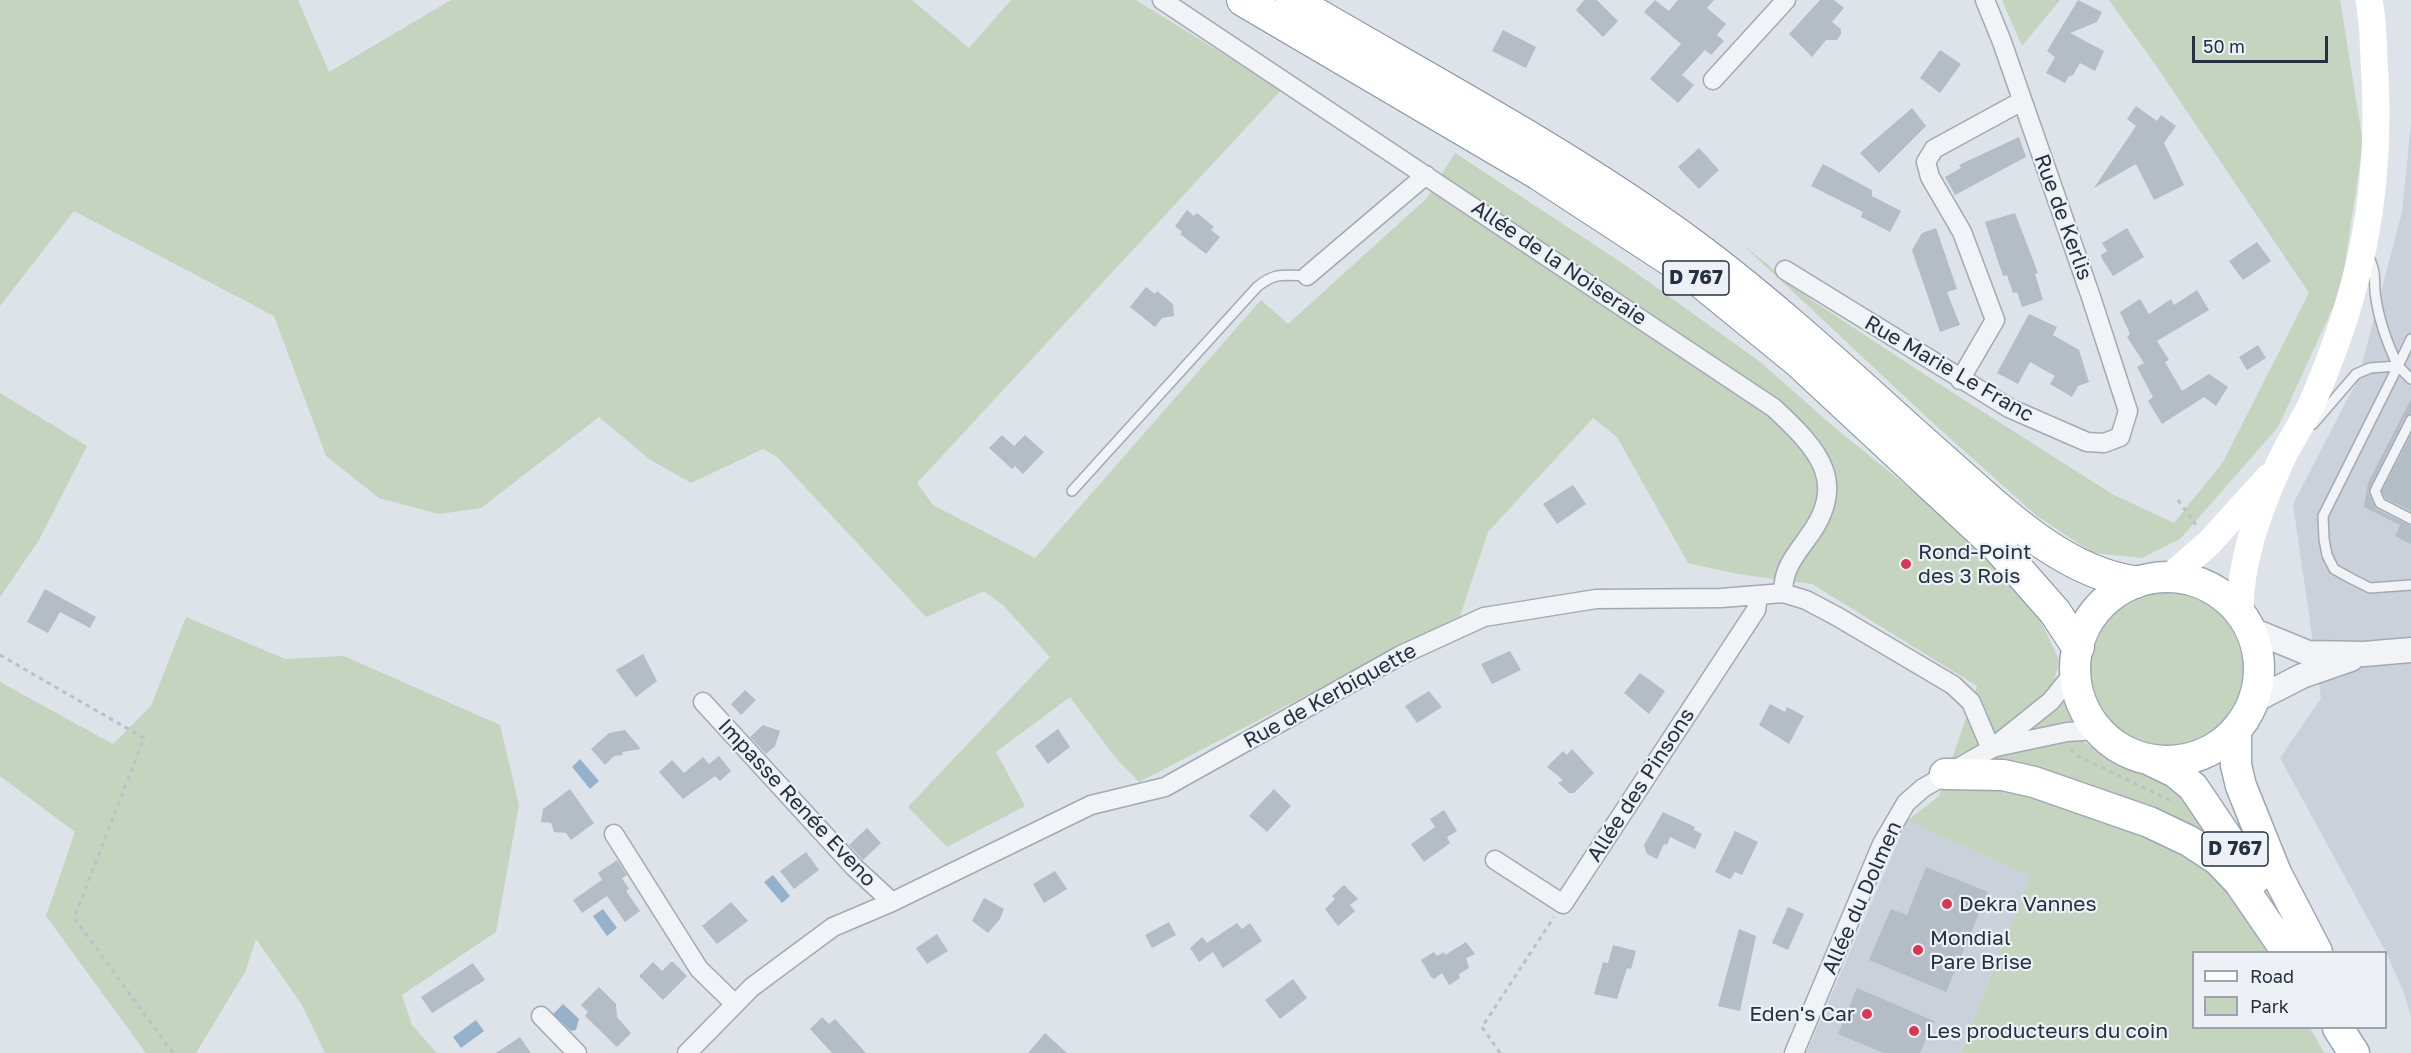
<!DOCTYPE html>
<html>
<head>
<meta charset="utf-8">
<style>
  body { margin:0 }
  #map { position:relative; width:2411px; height:1053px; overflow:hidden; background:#dee2e9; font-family:"Golos Text",sans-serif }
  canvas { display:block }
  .legend { position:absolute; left:2192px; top:951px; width:195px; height:78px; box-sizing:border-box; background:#edf1f6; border:2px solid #9da4ae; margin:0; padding:8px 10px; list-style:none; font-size:18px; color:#253041 }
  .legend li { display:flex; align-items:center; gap:12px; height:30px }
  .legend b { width:30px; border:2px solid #9da4ae }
  .scale { position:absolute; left:2192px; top:36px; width:136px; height:27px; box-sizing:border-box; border:3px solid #253041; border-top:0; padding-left:8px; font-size:18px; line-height:21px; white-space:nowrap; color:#253041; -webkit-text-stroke:4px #edf1f6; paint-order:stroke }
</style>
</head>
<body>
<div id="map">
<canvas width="2411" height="1053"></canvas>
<ul class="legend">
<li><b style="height:8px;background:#fff"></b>Road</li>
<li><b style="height:16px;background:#c4d4be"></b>Park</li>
</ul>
<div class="scale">50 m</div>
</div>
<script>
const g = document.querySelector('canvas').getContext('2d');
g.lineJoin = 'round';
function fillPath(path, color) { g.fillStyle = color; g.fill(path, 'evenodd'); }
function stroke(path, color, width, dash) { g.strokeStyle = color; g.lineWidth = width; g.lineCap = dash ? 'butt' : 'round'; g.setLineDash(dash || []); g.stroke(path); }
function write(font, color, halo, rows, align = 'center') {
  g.font = font + ' "Golos Text",sans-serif'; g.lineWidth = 4.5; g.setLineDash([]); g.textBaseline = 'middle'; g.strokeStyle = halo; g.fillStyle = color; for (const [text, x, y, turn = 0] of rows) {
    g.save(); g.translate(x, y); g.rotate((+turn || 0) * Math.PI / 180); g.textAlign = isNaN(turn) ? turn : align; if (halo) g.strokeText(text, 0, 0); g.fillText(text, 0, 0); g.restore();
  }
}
const built = new Path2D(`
  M2411 123V1017L2404 993 2386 952 2280 758 2321 698 2293 504 2358 379 2402 212Z
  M1907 821 2030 876 1961 1053H1806Z`);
const green = new Path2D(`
  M0 0H298L329 72 451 0H912L969 48 1011 0H1136L1281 90 917 483 933 505 1035 558 1261 300 1288 324 1426 199 1455 153 1625 265 1759 361 1834 427 1956 526 2038 615 2060 662 2055 676 2067 711 2085 743 2117 764 2172 785 2209 831 2222 883 2267 952H2194V1028H2310L2324 1053H1961L2030 876 1907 821 1939 796 1977 686 1812 584 1738 574 1688 563 1617 437 1593 418 1488 532 1460 616 1139 782 1115 757 1070 697 996 752 1025 806 947 847 908 807 1050 657 1004 606 984 591 926 617 777 457 763 449 691 483 649 459 599 417 481 508 439 514 379 498 326 456 274 316 74 211 0 306Z
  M2002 0H2060L2022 46Z
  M2109 0H2340L2363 143 2341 290 2278 427 2180 539 2142 558 2093 553 2037 516 1933 423 1742 244 1813 301 1936 382 2112 494 2174 523 2223 462 2309 293 2157 67Z
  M0 393 87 446 39 540 0 597Z
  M2089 670a77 77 0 1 1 154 0a77 77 0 1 1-154 0Z
  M186 617 285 659 344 656 500 725 519 805 496 932 402 995 412 1025 437 1053H325L302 1005 256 939 245 972 196 1053H146L46 916 75 832 0 776V682L113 744 151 706Z`);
const water = new Path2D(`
  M580 759 599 781 590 789 572 767Z
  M773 875 790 896 782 903 764 882Z
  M603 909 617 928 607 936 593 916Z
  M563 1004 579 1019 576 1030 571 1031 553 1014Z
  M476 1020 484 1031 461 1048 453 1037Z`);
const building = new Path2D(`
  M1584 0H1597L1618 21 1603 37 1576 10Z
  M1655 0 1669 11 1678 0H1714L1707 8 1726 24 1717 35 1724 41 1711 55 1705 50 1682 75 1694 85 1678 103 1650 79 1681 44 1644 12Z
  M1820 0H1834L1844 8 1832 22 1841 29V34L1837 40H1826L1812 57 1789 34Z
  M2078 0 2102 12 2097 22 2070 33 2104 51 2095 71 2080 63 2073 75 2068 77 2065 83 2046 73 2055 57 2047 51Z
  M1503 30 1536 47 1526 68 1492 51Z
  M1940 50 1961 64 1940 93 1920 78Z
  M2136 106 2157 121 2161 115 2176 126 2164 143 2184 185 2154 200 2136 164 2094 188 2136 126 2127 119Z
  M1912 108 1926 126 1879 173 1860 153Z
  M2019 137 2026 157 1955 195 1945 177 1961 168 1959 165Z
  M1699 148 1719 170 1699 189 1678 167Z
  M1823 164 1872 190V196L1901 211 1890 232 1861 217 1863 212 1811 186Z
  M1187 210 1194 216 1197 213 1214 227 1211 230 1220 237 1206 254 1180 234 1182 232 1175 226Z
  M2015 213 2038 273 2035 274 2043 300 2022 307 2017 292 2013 293 2007 275 2003 276 1985 222Z
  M1936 228 1957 289 1947 292 1960 325 1940 332 1912 250 1922 233Z
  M2127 228 2144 257 2113 276 2102 259 2101 255 2107 251 2102 243Z
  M2257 242 2271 261 2243 280 2229 261Z
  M1146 287 1155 294 1157 291 1173 304 1174 316 1162 318 1155 327 1130 307Z
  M2197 290 2209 310 2157 341 2169 360 2165 362 2182 391 2209 374 2228 387 2216 406 2204 397 2162 424 2148 401 2153 397 2137 367 2144 363 2127 337 2130 334 2120 312 2140 299 2149 314 2171 299 2174 305Z
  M2029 314 2057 327 2053 335 2079 350 2089 382 2078 386 2072 397 2050 384 2055 376 2030 362 2018 384 1997 373Z
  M2258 345 2266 358 2247 370 2239 357Z
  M2411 399V413L2405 417 2368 491 2376 509 2411 526V544L2395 536 2400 525 2364 507 2368 483Z
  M1002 435 1014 446 1025 435 1044 452 1023 474 1015 466 1012 469 989 448Z
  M2411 435V511L2385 498 2382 491Z
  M1573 485 1586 504 1557 524 1543 504Z
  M45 589 96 617 90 628 60 612 48 633 27 622Z
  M1510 651 1521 670 1492 684 1481 664Z
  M643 654 657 681 636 697 616 670Z
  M1640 673 1665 691 1649 714 1624 693Z
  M745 690 756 700 741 715 731 704Z
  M1429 691 1442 707 1417 723 1405 706Z
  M1770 704 1785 712 1787 707 1804 716 1789 744 1759 725Z
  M763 725 780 731 775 746 766 754 750 737Z
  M1058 729 1070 747 1048 764 1035 746Z
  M625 730 641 749 622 752 623 755 614 756 605 765 591 749 609 733Z
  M1572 749 1594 773 1574 793H1569L1558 783 1563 780 1547 767 1563 751 1567 755Z
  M719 756 731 771 720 781 715 776 683 799 659 772 672 760 684 773 703 757 709 764Z
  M570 789 594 823 571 840 566 833 554 832 551 823 541 822 543 809Z
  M1274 789 1291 806 1267 832 1249 816Z
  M1444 810 1457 831 1447 837 1450 843 1424 862 1411 844 1435 827 1430 819Z
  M1663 812 1695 827 1694 830 1702 834 1695 849 1670 837 1667 845 1664 844 1657 859 1647 854 1644 845Z
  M867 828 881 843 863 860 849 845Z
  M1735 831 1758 842 1742 875 1735 872 1730 879 1715 872Z
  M806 852 819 870 794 889 780 871Z
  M617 860 627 875 622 878 629 889 626 891 640 911 625 922 607 896 582 913 573 900 602 880 598 873Z
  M1926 867 1988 892 1946 992 1869 960 1891 909 1907 915Z
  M1055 871 1067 889 1044 903 1033 884Z
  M1344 885 1358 899 1350 905 1355 911 1338 926 1325 909 1335 899 1332 896Z
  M984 898 1004 909 1000 919 988 933 972 921Z
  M731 902 748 921 717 944 702 926Z
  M1788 907 1804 914 1788 950 1772 943Z
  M1169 922 1176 935 1152 948 1145 935Z
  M1237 923 1242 929 1250 923 1262 941 1223 968 1213 952 1199 962 1190 948 1202 937 1207 943Z
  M1739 929 1756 936 1740 1011 1718 1006Z
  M937 934 948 951 927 964 916 948Z
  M1466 942 1475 954 1466 958 1469 968 1459 974 1460 978 1449 985 1442 973 1434 979 1431 977 1421 960 1434 952 1437 956 1444 952 1445 955Z
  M1613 945 1636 951 1631 969 1627 968 1617 999 1594 994 1603 962 1608 963Z
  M672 961 687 976 663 1000 639 976 653 962 662 971Z
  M473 963 485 980 432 1013 421 997Z
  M1293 979 1307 998 1280 1019 1265 1000Z
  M599 987 616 1004 617 1017 631 1033 617 1047 585 1016 588 1012 581 1005Z
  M1857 988 1934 1021 1920 1053H1884L1838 1034Z
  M822 1017 829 1024 835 1019 866 1053H832L810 1029Z
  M1045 1033 1067 1053H1028Z
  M520 1037 531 1053H496Z`);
const path = new Path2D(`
  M2178 500 2196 525
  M0 655 144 738 74 918 173 1053
  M2071 749 2074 754 2171 801
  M1500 1053 1482 1027 1554 917`);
const service = new Path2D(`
  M2398 366 2411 339
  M2411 379 2398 366 2323 516 2324 539 2327 555 2334 569 2352 579 2370 588 2411 585
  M2411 420 2375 491 2380 503 2411 519
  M2313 424 2356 374 2370 368 2398 366C2387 343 2378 318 2375 292 2374 274 2376 273 2368 255
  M1072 491 1257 287C1275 272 1284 275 1307 276`);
const minor = new Path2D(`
  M1162 0 1774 408C1819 450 1850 483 1806 540 1793 558 1783 570 1783 593
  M1713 80 1786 0
  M1785 270 2009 408 2087 442 2104 443 2120 437 2128 411 2091 297 2002 42 1985 0
  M1307 276 1426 175
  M1960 380 1995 320 1962 232 1930 177 1926 162 1934 149 2022 101
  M703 702 854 867 892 902
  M1996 747 2067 732 2098 730
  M614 834 699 969 735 1004
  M1495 860 1563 904 1756 610 1758 596
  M541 1016 577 1053
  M687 1053 752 987 833 927 892 902 1091 805 1165 787 1401 655 1484 617 1596 599 1721 598 1783 593 1806 600 1838 617 1953 685 1971 702 1991 749
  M1794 1053 1882 844 1906 803 1923 788 1991 749 2051 701 2075 671`);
const tertiary = new Path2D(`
  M2252 630 2308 653 2364 654 2411 650
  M2255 700 2302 676 2351 659`);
const secondary = new Path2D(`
  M2171 576 2209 543 2269 477
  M2240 611C2240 561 2258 513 2278 467 2287 445 2302 425 2312 403 2360 293 2381 197 2375 77 2373 51 2374 25 2369 0`);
const primary = new Path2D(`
  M2075 669a92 92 0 1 1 184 0a92 92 0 1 1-184 0Z
  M2236 730V765L2241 786 2276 873 2317 952
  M2150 760 2175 772 2193 787 2255 879
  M1945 774 2003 775 2034 782 2149 822 2189 841 2218 860 2239 882 2287 952
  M2338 1028 2354 1053`);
const trunk = new Path2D(`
  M1243 0 1539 174 1689 272 1798 361 1997 546 2055 612 2078 647
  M1292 0C1426 79 1568 153 1694 246 1784 313 1865 391 1949 465 2001 511 2064 573 2135 582`);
const markers = [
  [1906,564,6,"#db3554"],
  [1947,904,6,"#db3554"],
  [1918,950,6,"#db3554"],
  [1867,1014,6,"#db3554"],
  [1914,1031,6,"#db3554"]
];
const shields = [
  [1696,278,66],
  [2235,849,66]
];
const shieldNames = [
  ["D 767",1696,278],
  ["D 767",2235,849]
];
const streetNames = [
  ["Rue de Kerlis",2063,217,70],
  ["Allée de la Noiseraie",1559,263,34],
  ["Rue Marie Le Franc",1949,369,30],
  ["Rue de Kerbiquette",1330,696,-29],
  ["Allée des Pinsons",1641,785,-57],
  ["Impasse Renée Eveno",797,803,47],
  ["Allée du Dolmen",1862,898,-66]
];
const poiNames = [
  ["Rond-Point",1918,552],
  ["des 3 Rois",1918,576],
  ["Dekra Vannes",1959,904],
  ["Mondial",1930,938],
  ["Pare Brise",1930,962],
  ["Eden's Car",1855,1014,"right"],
  ["Les producteurs du coin",1926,1031]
];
fillPath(built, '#cbd1db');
fillPath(green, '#c4d4be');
fillPath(water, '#95b2cd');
fillPath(building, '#b4bcc6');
stroke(service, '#a3a9b3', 12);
stroke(minor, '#a3a9b3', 21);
stroke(tertiary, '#a3a9b3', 27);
stroke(primary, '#9ca7b6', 33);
stroke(trunk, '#8390a1', 34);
stroke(path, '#bcc0c8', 3, [4.5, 4.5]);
stroke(service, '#f1f3f7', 9);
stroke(minor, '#f1f3f7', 18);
stroke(tertiary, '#f1f3f7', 24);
stroke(secondary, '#fff', 27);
stroke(primary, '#fff', 30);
stroke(trunk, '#fff', 32);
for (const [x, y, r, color] of markers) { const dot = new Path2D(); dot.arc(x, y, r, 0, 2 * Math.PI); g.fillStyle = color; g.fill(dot); stroke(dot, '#edf1f6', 2); }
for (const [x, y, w] of shields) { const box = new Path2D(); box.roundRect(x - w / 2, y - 17, w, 34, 4.5); g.fillStyle = '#edf1f6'; g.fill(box); stroke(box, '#253041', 1.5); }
write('bold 20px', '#253041', null, shieldNames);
write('21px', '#253041', '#edf1f6', streetNames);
write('21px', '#253041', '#edf1f6', poiNames, 'left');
</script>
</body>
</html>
